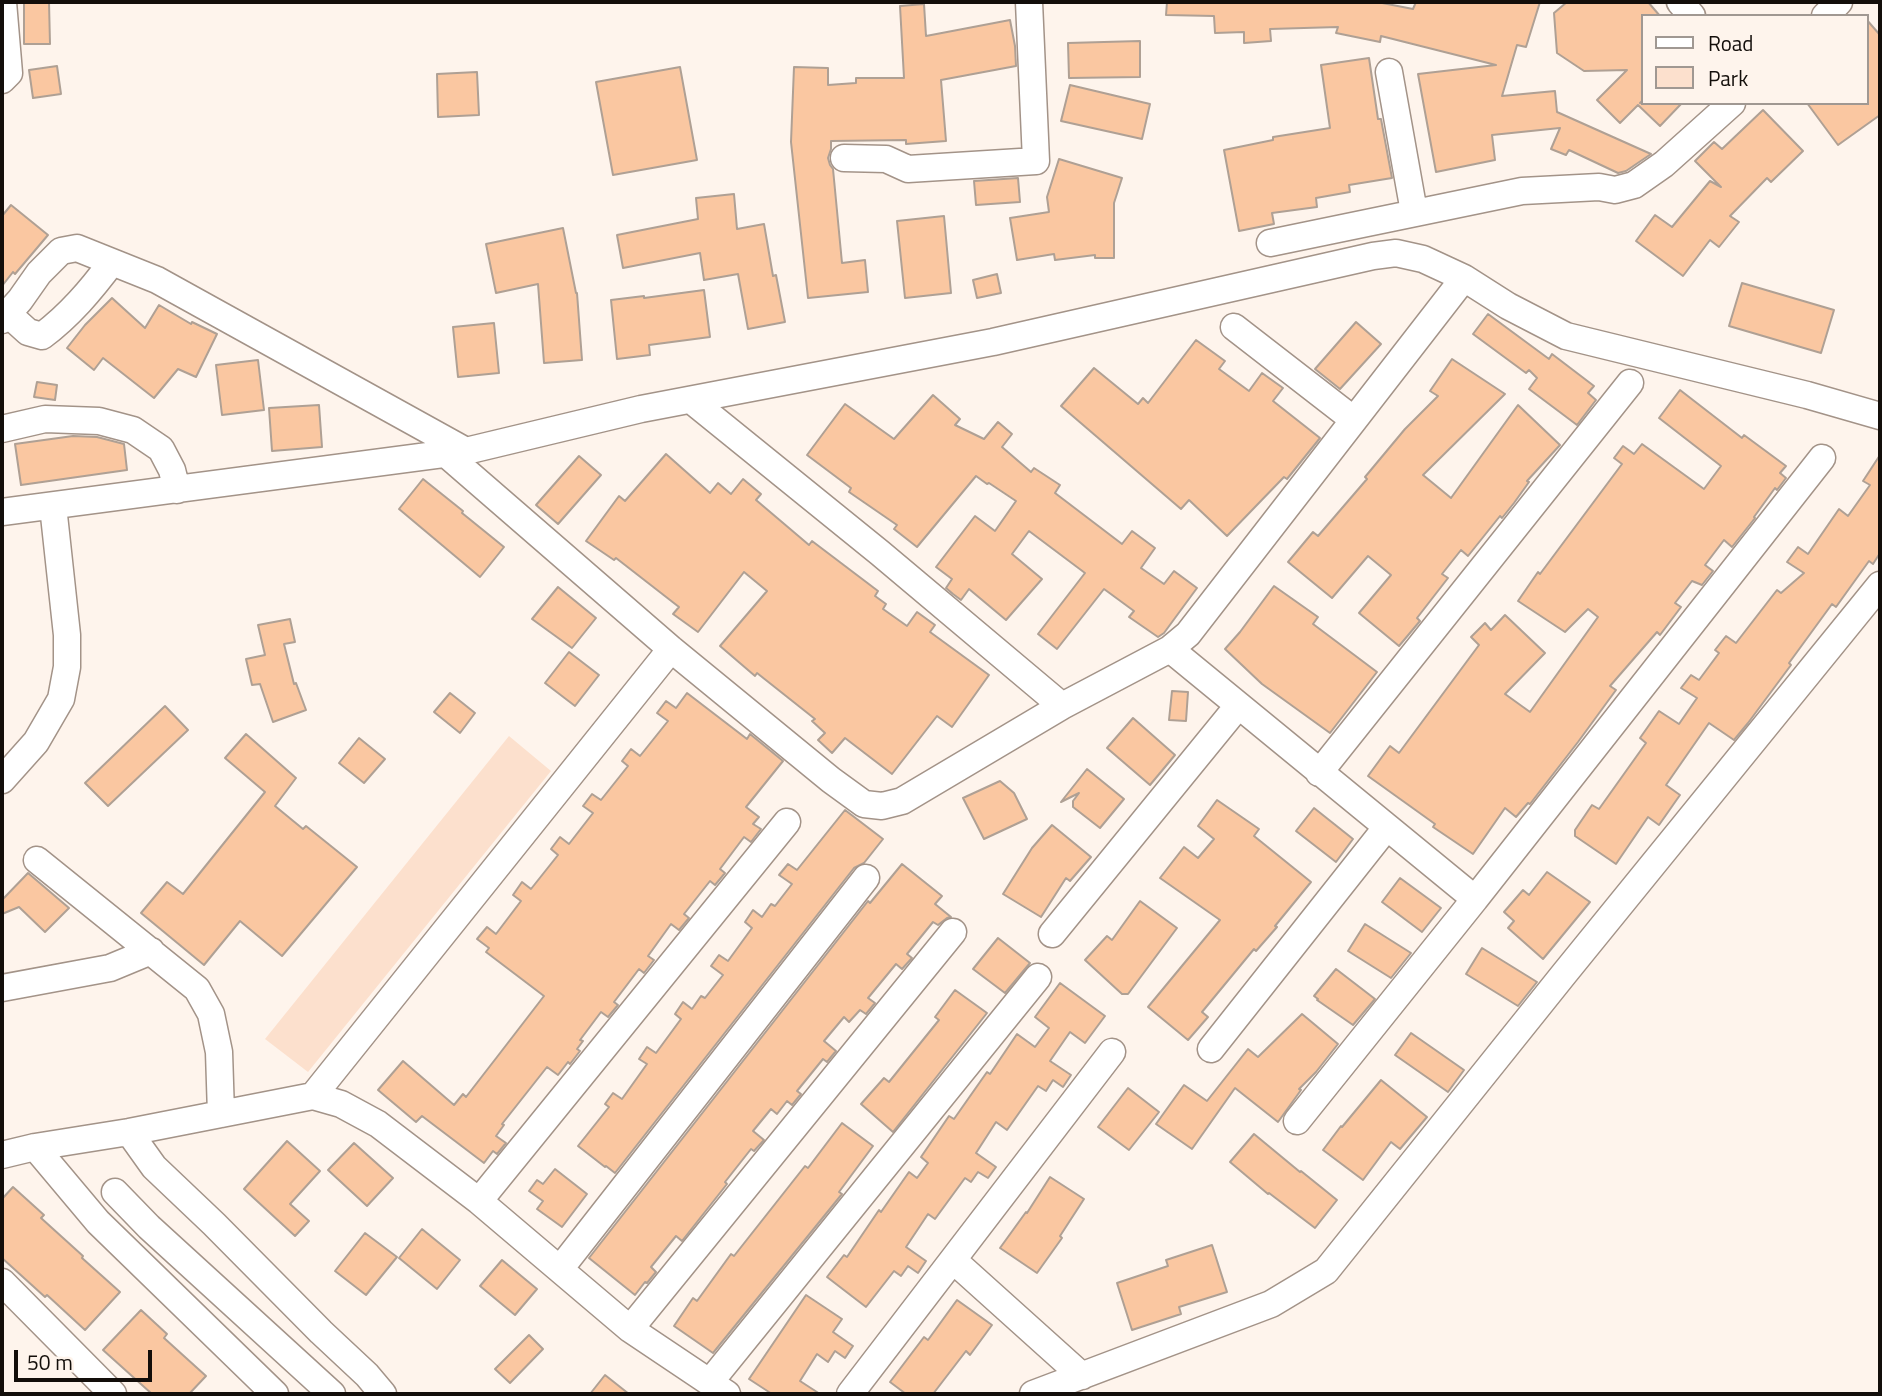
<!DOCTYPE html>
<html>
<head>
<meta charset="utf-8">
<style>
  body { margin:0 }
  #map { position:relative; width:1882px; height:1396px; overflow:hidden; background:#fef4ec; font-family:"Titillium Web",sans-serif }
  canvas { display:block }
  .frame { position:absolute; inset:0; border:4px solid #130e0a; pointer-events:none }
  .legend { position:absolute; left:1641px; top:14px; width:228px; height:91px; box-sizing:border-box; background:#fef4ec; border:2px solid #a09892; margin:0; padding:9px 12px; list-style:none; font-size:21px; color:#130e0a }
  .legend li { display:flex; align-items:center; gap:14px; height:35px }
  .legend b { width:35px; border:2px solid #a09892 }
  .scale { position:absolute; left:14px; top:1350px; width:138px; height:32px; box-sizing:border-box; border:4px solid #130e0a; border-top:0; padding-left:9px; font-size:21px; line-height:24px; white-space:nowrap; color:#130e0a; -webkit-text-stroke:5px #fef4ec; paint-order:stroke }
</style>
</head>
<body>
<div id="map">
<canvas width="1882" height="1396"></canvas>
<div class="frame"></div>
<ul class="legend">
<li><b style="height:9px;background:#fff"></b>Road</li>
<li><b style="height:19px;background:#fce0cd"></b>Park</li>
</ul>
<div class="scale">50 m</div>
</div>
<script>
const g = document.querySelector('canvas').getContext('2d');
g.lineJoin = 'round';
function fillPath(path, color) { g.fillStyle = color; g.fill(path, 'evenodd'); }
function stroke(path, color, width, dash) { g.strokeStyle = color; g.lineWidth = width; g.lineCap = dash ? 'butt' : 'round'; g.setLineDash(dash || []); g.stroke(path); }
const green = new Path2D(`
  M509 736 551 771 308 1072 265 1039Z`);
const building = new Path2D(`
  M24 2H49L50 44H24Z
  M1167 2H1377L1413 9 1416 2H1540L1526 47 1517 45 1502 96 1555 91 1557 112 1651 154 1626 171 1618 173 1569 150 1566 155 1551 149 1560 128 1492 135 1495 160 1436 172 1418 74 1496 65 1381 36 1380 42 1336 33 1338 27 1270 29 1271 41 1244 43V32L1215 33 1214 16 1166 15Z
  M1567 2H1648L1660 16H1642V101L1640 103H1682L1660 126 1638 105 1620 123 1597 100 1627 70 1584 71 1557 53 1554 13Z
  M924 4 926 36 1010 20 1015 46 1016 66 941 80 946 141 906 144V140L831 141V149L828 158 830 165 833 169 842 263 865 260 868 292 808 298 791 142 794 67 828 68V85L856 83V78H904L900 6Z
  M1866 19 1880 35V115L1838 145 1807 103H1866Z
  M1140 41V77L1069 78 1068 43Z
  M1369 58 1378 119H1381L1392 178 1349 185 1350 192 1316 198 1317 207 1272 213 1274 224 1239 231 1224 150 1273 140V137L1330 128 1321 65Z
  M57 66 61 94 33 98 29 70Z
  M680 67 697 160 613 175 596 82Z
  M477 72 479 115 438 117 437 74Z
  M1070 85 1150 104 1142 139 1061 121Z
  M1763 110 1803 151 1771 182 1767 178 1730 216 1739 222 1719 247 1710 240 1683 276 1636 241 1655 215 1672 227 1710 181 1721 187 1695 161 1714 142 1722 149Z
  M1059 159 1122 178 1114 203V258H1095V255L1055 260 1054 254 1017 260 1010 218 1049 212 1047 197Z
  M1018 178 1020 202 976 205 974 181Z
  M734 194 737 229 764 224 773 276 776 275 785 322 748 329 738 274 704 280 700 253 623 268 617 235 698 219 696 198Z
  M11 205 48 235 15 274 13 272 2 286V216Z
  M944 216 951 293 905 298 897 221Z
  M563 228 576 293H577L582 360 544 363 538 284 496 293 486 244Z
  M997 274 1001 293 977 298 973 280Z
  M1742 283 1834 310 1821 353 1729 326Z
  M704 290 710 337 649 345 650 355 617 359 611 300 644 296V298Z
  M112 298 145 328 159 305 191 324 192 322 217 334 196 377 178 369 154 398 103 358 94 370 67 348 85 325Z
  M1488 314 1549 359 1552 354 1594 386 1588 393 1596 400 1577 425 1529 389 1537 378 1529 370 1526 373 1473 334Z
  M1356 322 1381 344 1340 389 1315 369Z
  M494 323 499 373 458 377 453 327Z
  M1196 340 1225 361 1219 369 1249 391 1262 373 1283 388 1273 401 1320 438 1287 479 1284 477 1227 536 1189 500 1181 509 1061 406 1094 368 1138 404 1143 398 1148 403Z
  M1452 359 1505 394 1423 475 1451 498 1518 405 1560 445 1527 481 1529 482 1514 503 1502 518 1500 516 1468 556 1461 550 1442 574 1448 578 1417 618 1420 621 1399 646 1359 613 1391 575 1368 556 1332 598 1288 562 1313 532 1318 536 1367 479 1365 477 1405 429 1438 396 1430 391Z
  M258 360 264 410 222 415 216 365Z
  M37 382 57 385 55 400 34 397Z
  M1680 390 1742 438 1744 435 1786 466 1780 473 1786 478 1777 490 1775 488 1754 517 1755 518 1732 547 1724 540 1705 565 1713 571 1702 585 1692 581 1675 603 1681 607 1660 635 1657 632 1610 686 1616 690 1578 742 1530 804 1528 803 1516 817 1505 808 1473 854 1433 827 1435 824 1368 776 1390 746 1399 753 1479 645 1471 637 1485 623 1491 630 1505 615 1545 653 1505 694 1530 712 1598 617 1588 609 1565 632 1518 601 1538 572 1540 574 1622 464 1614 458 1623 446 1634 454 1642 444 1704 489 1721 466 1659 418Z
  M933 395 960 419 955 425 984 439 998 422 1012 434 1002 447 1031 472 1034 468 1060 485 1055 493 1122 544 1132 531 1155 548 1141 568 1164 584 1174 571 1197 588 1164 633 1158 637 1129 617 1134 611 1104 589 1057 649 1038 634 1085 573 1029 531 1012 554 1042 579 1006 620 969 589 961 600 953 594 946 588 952 579 936 567 975 516 995 531 1016 501 989 483 987 484 976 476 917 547 894 529 897 525 849 492 851 488 807 455 845 404 894 439Z
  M319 405 322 447 272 451 269 408Z
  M73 436 97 437 124 444 127 470 21 485 15 444Z
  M666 454 710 493 718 483 731 494 743 479 761 494 756 500 809 545 812 541 878 591 875 596 886 604 883 609 907 626 917 612 935 625 930 632 989 675 952 727 937 716 892 774 845 738 832 753 818 740 825 733 812 721 815 719 757 673 755 676 720 646 767 591 744 572 698 632 673 614 679 607 616 558 614 560 586 541 619 496 625 501Z
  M1880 455V553L1873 564 1869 561 1836 607 1832 604 1789 663 1791 665 1748 723 1734 740 1709 723 1666 785 1680 795 1659 825 1648 817 1616 864 1575 836V830L1592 805 1599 809 1646 743 1640 738 1659 711 1679 724 1697 698 1681 688 1691 675 1699 680 1719 653 1715 650 1726 636 1736 643 1777 590 1781 593 1804 573 1787 562 1798 547 1808 554 1839 509 1848 516 1870 485 1863 481Z
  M579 456 601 475 558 524 536 505Z
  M423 479 463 511 462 513 504 547 480 577 399 509Z
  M1274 586 1318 617 1313 624 1377 672 1330 733 1262 684 1225 649 1240 632Z
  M558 587 596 618 572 648 532 619Z
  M290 619 295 642 284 644 294 684 296 683 306 710 273 722 260 684 252 685 246 659 265 655 258 625Z
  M569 652 599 675 575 706 545 683Z
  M1172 691 1188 692 1186 721 1169 720Z
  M450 693 475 713 460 733 434 712Z
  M687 693 747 739 750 734 783 761 746 807 759 817 753 824 761 829 751 842 744 837 720 869 725 873 715 885 710 881 684 914 689 918 679 930 671 924 648 956 654 960 644 973 639 969 614 1002 618 1005 608 1017 601 1012 580 1040 583 1041 577 1049 580 1051 570 1064 568 1062 558 1075 547 1067 502 1124 504 1125 496 1136 506 1143 497 1154 493 1151 484 1163 422 1116 416 1122 378 1090 403 1061 454 1105 463 1094 466 1097 497 1057 544 996 486 952 489 948 477 939 487 927 496 934 521 901 513 895 522 882 531 889 558 855 551 849 560 837 569 844 593 813 583 806 592 794 601 800 628 766 622 761 631 749 640 756 668 721 657 713 666 701 676 708Z
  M165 706 188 730 108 806 85 783Z
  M1133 718 1175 755 1150 785 1107 748Z
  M246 734 296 778 275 806 303 829 306 826 357 867 282 956 240 921 204 965 141 913 167 882 183 894 265 792 225 758Z
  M359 738 385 759 364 783 339 763Z
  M1087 769 1124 799 1100 828 1073 807V801L1079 793 1061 802Z
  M1000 781 1014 793 1027 819 984 839 963 798Z
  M1217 800 1259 829 1254 836 1311 882 1275 926 1277 927 1256 951 1254 949 1202 1012 1208 1017 1188 1040 1148 1007 1220 920 1160 878 1184 847 1198 858 1214 839 1198 826Z
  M1314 808 1353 839 1336 862 1296 831Z
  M845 810 883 839 864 863 854 868 615 1173 606 1166 605 1167 578 1146 609 1107 605 1104 613 1093 622 1099 647 1064 639 1059 647 1047 656 1053 681 1019 675 1014 683 1002 692 1009 701 996 705 998 723 975 711 966 719 955 728 961 752 928 745 922 753 910 762 917 771 904 775 906 792 884 779 875 788 864 797 870Z
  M1052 825 1091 857 1070 881 1066 878 1041 917 1003 894 1032 848Z
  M902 864 942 896 935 904 951 917 947 918 938 925 933 922 907 954 912 958 902 969 896 964 868 998 875 1003 866 1014 860 1010 849 1022 844 1017 824 1041 836 1051 827 1062 823 1059 797 1091 801 1094 792 1105 787 1101 777 1114 771 1109 753 1131 764 1140 754 1151 751 1149 725 1182 727 1184 682 1241 676 1236 651 1267 656 1272 647 1283 645 1282 635 1295 589 1258 868 901 870 903Z
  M1547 872 1590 902 1543 959 1508 928 1514 921 1504 912 1523 890 1529 895Z
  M28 873 69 908 45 932 19 907 2 914V900Z
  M1400 878 1441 908 1422 932 1382 902Z
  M1140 901 1177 928 1128 994H1122L1085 960 1107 936 1112 940Z
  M1365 924 1411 953 1391 978 1348 951Z
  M998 938 1030 963 1005 993 973 969Z
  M1482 948 1537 982 1518 1006 1466 974Z
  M1336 969 1375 999 1353 1025 1317 1000 1318 999 1314 996Z
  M1060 983 1105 1016 1085 1043 1070 1032 1050 1061 1071 1075 1063 1087 1053 1080 1046 1091 1038 1086 1007 1130 996 1122 976 1153 996 1167 988 1178 978 1172 971 1182 965 1178 935 1219 928 1214 906 1247 926 1261 918 1273 908 1266 901 1276 894 1271 866 1307 827 1277 844 1255 847 1257 879 1210 881 1212 909 1172 917 1178 928 1163 921 1157 949 1116 954 1119 987 1072 990 1074 1017 1034 1035 1047 1049 1028 1035 1017Z
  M955 990 987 1013 893 1132 861 1104 884 1078 889 1082 939 1020 935 1017Z
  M1302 1014 1338 1044 1316 1072 1299 1089 1301 1090 1278 1122 1235 1088 1192 1149 1156 1124 1184 1085 1207 1101 1248 1049 1258 1057Z
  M1411 1033 1464 1070 1448 1092 1395 1055Z
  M1381 1080 1427 1117 1400 1149 1391 1142 1363 1180 1323 1150 1341 1126 1342 1127Z
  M1128 1088 1159 1112 1129 1150 1098 1127Z
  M842 1123 873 1146 839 1192 842 1194 713 1353 674 1326 693 1298 697 1301 731 1254 734 1256 805 1166 808 1168Z
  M1254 1134 1300 1172 1301 1171 1337 1200 1315 1228 1269 1193 1268 1194 1230 1162Z
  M287 1141 320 1171 290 1204 309 1221 295 1236 244 1189Z
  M354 1143 393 1178 367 1206 328 1170Z
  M555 1169 587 1194 562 1227 537 1209 543 1201 529 1191 537 1180 543 1184Z
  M1050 1177 1084 1199 1060 1236 1062 1238 1037 1273 1000 1248 1026 1212 1027 1213Z
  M13 1187 44 1215 41 1218 83 1256 82 1258 120 1292 85 1330 47 1295 45 1297 2 1258V1199Z
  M422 1229 460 1260 437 1289 399 1258Z
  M365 1233 397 1257 366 1295 335 1271Z
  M1212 1245 1227 1292 1179 1307 1181 1314 1132 1330 1117 1283 1168 1266 1166 1260Z
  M502 1260 537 1289 515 1315 480 1286Z
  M806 1295 842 1319 833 1332 853 1346 845 1358 835 1351 828 1362 817 1354 800 1381 820 1394H772L749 1379Z
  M957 1300 992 1325 970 1355 966 1351 933 1394H906L890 1382 924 1337 928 1340Z
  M141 1310 167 1334 164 1338 206 1376 189 1394H152L103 1350Z
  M529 1335 543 1349 510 1383 495 1369Z
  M605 1375 629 1394H590Z`);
const minor = new Path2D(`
  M1680 2 1692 16
  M1825 16 1839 2
  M1389 72 1414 212
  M2 80 9 73 3 2
  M844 158 886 159 908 169 1036 161 1029 2
  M1270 243 1522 191 1599 187 1615 190 1634 185 1664 164 1732 103
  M8 314 28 332 42 336C70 315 91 290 112 262
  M2 320 20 300 39 273 61 251 77 248 157 280 466 451
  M1234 327 1354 420
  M691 400 880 553 1062 706
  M2 429 45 419 99 421 133 430 161 449 172 470 177 490
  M446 454 671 649 831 780 864 804 882 806 902 801 1062 706 1170 649 1188 634 1464 278
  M2 512 466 451 641 409 993 342 1373 256 1396 253 1423 259 1464 278 1508 306 1566 336 1807 395 1880 416
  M1170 649 1475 899 1297 1121
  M1319 773 1630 383
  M2 780 36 742 61 699 67 667V635L53 506
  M37 860 197 989 211 1014 219 1052 221 1114
  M1475 899 1822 458
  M1052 934 1238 706
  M2 988 110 968 151 951
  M1211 1049 1386 828
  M313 1096 671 649
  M129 1132 154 1167 214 1224 321 1332 367 1375 383 1394
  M35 1147 98 1222 275 1394
  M2 1155 35 1147 129 1132 313 1096 341 1104 378 1124 479 1201 630 1329 727 1394
  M115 1192 149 1227 332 1394
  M479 1201 787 822
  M953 1260 1082 1376
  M560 1269 866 878
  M2 1282 113 1394
  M630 1329 953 932
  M710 1382 1038 977
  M850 1394 1112 1052
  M1033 1394 1271 1304 1326 1271 1564 974 1880 585`);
fillPath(green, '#fce0cd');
fillPath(building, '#fac7a1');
stroke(building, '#afa094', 2);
stroke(minor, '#a39388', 29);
stroke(minor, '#fff', 26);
</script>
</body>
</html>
